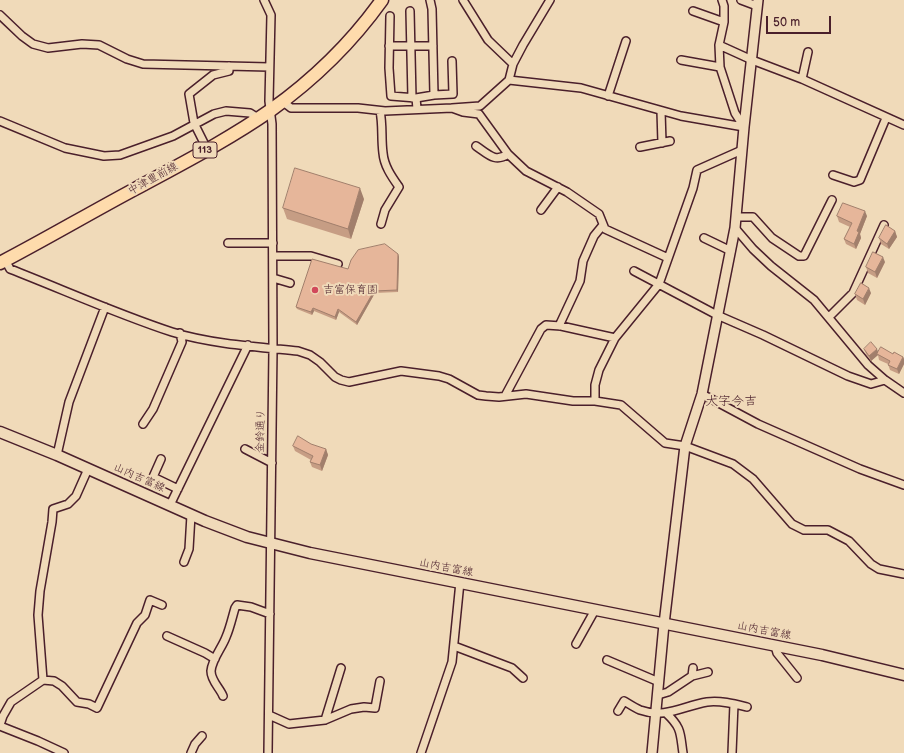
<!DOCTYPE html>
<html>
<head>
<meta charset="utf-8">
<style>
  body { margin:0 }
  #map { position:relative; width:904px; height:753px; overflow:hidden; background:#f0dab9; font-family:"Balsamiq Sans",sans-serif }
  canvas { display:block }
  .scale { position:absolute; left:766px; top:16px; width:65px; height:18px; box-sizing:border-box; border:2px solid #4a1f2b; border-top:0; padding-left:5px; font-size:12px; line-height:14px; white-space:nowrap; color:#4a1f2b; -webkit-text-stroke:3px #f0dab9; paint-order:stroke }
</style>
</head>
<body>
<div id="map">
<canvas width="904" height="753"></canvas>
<div class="scale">50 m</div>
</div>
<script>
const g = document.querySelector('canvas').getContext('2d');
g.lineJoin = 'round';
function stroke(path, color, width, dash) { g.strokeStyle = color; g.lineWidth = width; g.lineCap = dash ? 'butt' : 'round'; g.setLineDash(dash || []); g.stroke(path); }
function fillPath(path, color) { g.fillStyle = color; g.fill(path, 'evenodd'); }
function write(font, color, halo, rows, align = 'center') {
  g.font = font + ' "Balsamiq Sans","Klee One",sans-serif'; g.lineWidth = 4; g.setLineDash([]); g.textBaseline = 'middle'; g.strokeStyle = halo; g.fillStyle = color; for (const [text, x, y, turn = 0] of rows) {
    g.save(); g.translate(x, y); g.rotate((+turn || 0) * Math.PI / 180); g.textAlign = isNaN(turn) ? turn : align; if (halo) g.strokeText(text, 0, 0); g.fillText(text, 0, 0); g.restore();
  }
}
const minor = new Path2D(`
  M264 0 271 15 269 101 272 124 273 349 268 753
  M722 0 724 6V22
  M741 0 757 6
  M410 11 412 98
  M693 11 724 22 719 45
  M0 15 22 36 33 44 48 48 82 44 99 45 127 59 143 64 269 67
  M390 16 389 68 391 96 416 98
  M389 46H433
  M681 60 720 67 735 113 744 127
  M513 64 523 45 550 0
  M720 67 719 45 752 60 802 79 904 125
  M802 79 808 52
  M509 80 581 88 681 116 744 127
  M434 95 453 94 452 61
  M608 96 626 41
  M282 101 291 108H358L385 111 452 108 463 112 479 114 508 154 526 171 567 192 599 214 605 229 668 258
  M452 108 480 106 509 80 513 64 488 40 463 0
  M417 109 416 98 434 95 432 9 430 0
  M380 111C383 125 381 138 383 153 384 166 392 177 399 187L385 210 381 224
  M661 111 662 143
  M0 121 65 148 104 156 120 155 173 136 214 114 226 111 250 113 258 118
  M476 146C488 154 495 163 508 154
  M640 147 670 141
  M207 149 194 123 189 94 213 75 229 71V66
  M833 175 854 182 860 180 886 118
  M541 210 558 187
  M736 217H753L772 238 799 256H804L832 200
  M735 228 753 249 771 266 814 300 868 365 885 380 904 393
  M704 238 731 251
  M228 243H273
  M273 256H311L338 264
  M5 260 10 269C64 290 117 314 172 332 211 344 258 347 298 351L310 355 320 362 335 377 341 380 349 382 401 371 439 376 449 379 478 395 486 396 499 397 526 394 573 401H595L621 405 665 443 685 446 733 464 753 479 792 524 804 530H828L849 541 871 564 879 569 904 574
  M634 271 717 315 763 335 848 376 871 384 885 380
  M273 278 290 283
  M829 317 853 293 884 225
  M559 326 580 281 583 261 594 236 603 225
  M702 394 758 424 860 469 904 485
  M505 396 541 329 546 325 561 326 615 338
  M595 401V385L599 370 615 338 659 284 693 188 697 170 742 150
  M143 424 153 409 182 342 180 333
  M245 449 272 463
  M57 455 69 402 105 307
  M161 459 153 477 178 489
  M170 505 248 345
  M184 562 189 549 191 515
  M167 636 205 653 215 659
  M576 644 595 610
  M454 646 512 668 523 678
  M775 646 777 653 797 678
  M607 660 659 682
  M692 676 708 672
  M43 680 54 681 62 686 77 702 89 704 97 708 137 623 145 615 150 600 162 605
  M658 695 668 692 692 676 693 668
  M223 696C220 688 211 681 211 671 212 659 222 648 226 637 230 628 232 618 235 608L237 605 251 607 270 614
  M618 711 624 701C629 704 635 708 640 710 665 719 683 706 707 702 720 700 735 704 747 707
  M666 713C682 728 680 733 683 753
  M269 715 289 724 325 720 351 709 364 707 375 708 380 681
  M325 720 341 668
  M0 725 3 716 11 702 43 680 38 615 40 591 52 522 53 509 68 504 76 496 88 469
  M0 726 38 741 64 753
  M191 753 195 744 202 736
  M421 753 452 662 460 582
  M732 753 734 704`);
const tertiary = new Path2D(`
  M652 753 664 624 685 446 702 394 735 228 744 127 758 0`);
const secondary = new Path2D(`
  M0 432 57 455 205 521 247 537 310 553 822 655 904 675`);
const primary = new Path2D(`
  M0 263C46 239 90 213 135 189 181 164 228 140 271 110 313 80 352 42 382 0`);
const wall = new Path2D(`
  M364 199 351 239 287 219 283 208Z
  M837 216H867L860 234 861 238 856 249 846 244 844 239 850 227 839 222Z
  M895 231 897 237 889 249 881 244 879 238Z
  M398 254 399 257 398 292 375 293 357 325 339 312 336 320 314 311 312 315 297 309 296 307 348 269Z
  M885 262 877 278 868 273 866 267Z
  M871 293 865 305 857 300 855 294Z
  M864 349 878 352 893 354 903 357 904 359V364L899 374 890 370 888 364 879 360 878 355 871 361 866 354Z
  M293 446 326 449 328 455 322 471 312 467 310 462 311 460 295 451Z`);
const shadedWall = new Path2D(`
  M360 188 364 199 351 239 348 229Z
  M865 211 867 216 860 234 861 238 856 249 854 244 857 231Z
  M895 231 897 237 889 249 887 244Z
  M398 254 399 257 398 292 397 290Z
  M883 257 885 262 877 278 875 272Z
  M869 288 871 293 865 305 863 299Z
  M374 291 375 293 357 325 356 322Z
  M313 308 314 311 312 315 311 312Z
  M338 309 339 312 336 320 335 317Z
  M877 349 879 354H877L878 355 871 361 869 356Z
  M903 357 904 359V364L899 374 897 369Z
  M326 449 328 455 322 471 320 465Z`);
const building = new Path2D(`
  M295 168 360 188 348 229 283 208Z
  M843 203 865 211 857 231 859 232 854 244 844 239 852 223 837 216Z
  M886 225 895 231 887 244 879 238Z
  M385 244 398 254 397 290 374 291 356 322 338 309 335 317 313 308 311 312 296 307 312 259 348 269 351 260 358 250Z
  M873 252 883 257 875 272 866 267Z
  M861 283 869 288 863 299 855 294Z
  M871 342 877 349 869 356 864 349Z
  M881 347 893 354 894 352 903 357 897 369 888 365 890 361 877 354Z
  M298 436 311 444 326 449 320 465 310 462 313 456 293 446Z`);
const markers = [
  [315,290,4,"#d1495b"]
];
const shields = [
  [205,150,24]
];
const shieldNames = [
  ["113",205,150]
];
const streetNames = [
  ["中津豊前線",153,179,-29],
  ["金鈴通り",261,431,-89],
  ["山内吉富線",139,478,24],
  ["山内吉富線",446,568,11],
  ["山内吉富線",764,631,11]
];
const poiNames = [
  ["吉富保育園",323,290]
];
const quarterNames = [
  ["大字今吉",731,402]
];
stroke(minor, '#4a1f2b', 10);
stroke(tertiary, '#4a1f2b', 12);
stroke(secondary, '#4a1f2b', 13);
stroke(primary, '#4a1f2b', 15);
stroke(minor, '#f0dab9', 7);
stroke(tertiary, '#f0dab9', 9);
stroke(secondary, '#f0dab9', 10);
stroke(primary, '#fedbac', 12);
fillPath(wall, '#c69d84');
fillPath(shadedWall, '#a17f6c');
fillPath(building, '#e6b69a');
stroke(building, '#a17f6c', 1);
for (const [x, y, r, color] of markers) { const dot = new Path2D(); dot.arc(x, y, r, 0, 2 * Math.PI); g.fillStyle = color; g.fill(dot); stroke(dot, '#f0dab9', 1.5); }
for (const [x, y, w] of shields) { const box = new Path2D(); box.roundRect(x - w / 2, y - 8, w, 16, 3); g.fillStyle = '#f0dab9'; g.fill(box); stroke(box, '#4a1f2b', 1); }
write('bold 10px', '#4a1f2b', null, shieldNames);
write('11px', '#4a1f2b', '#f0dab9', streetNames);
write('11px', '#4a1f2b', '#f0dab9', poiNames, 'left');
write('13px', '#4a1f2b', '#f0dab9', quarterNames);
</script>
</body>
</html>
